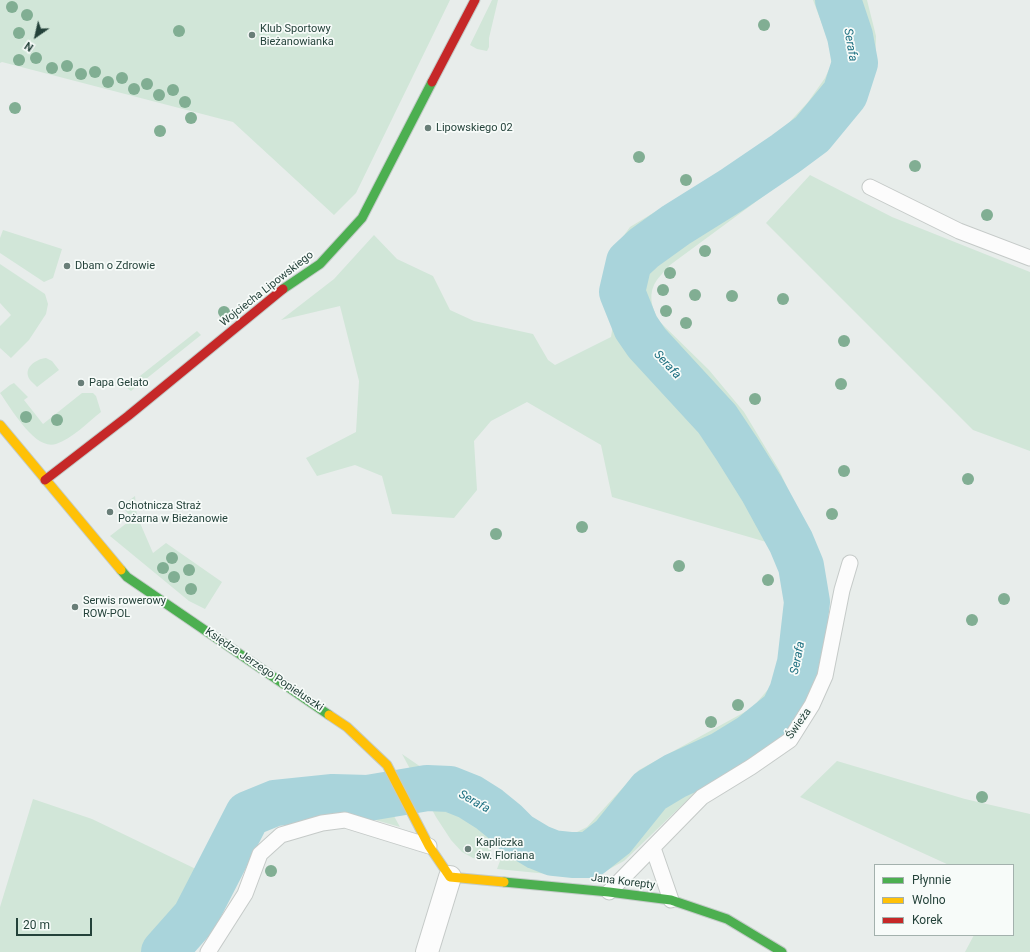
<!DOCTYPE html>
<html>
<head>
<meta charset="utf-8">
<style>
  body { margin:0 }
  #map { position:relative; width:1030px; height:952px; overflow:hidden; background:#e8edeb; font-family:Roboto,sans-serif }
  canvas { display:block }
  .legend { position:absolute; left:874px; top:864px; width:140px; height:72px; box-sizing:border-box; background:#f7fbf9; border:1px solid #a3b1ad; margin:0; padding:5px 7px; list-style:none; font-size:12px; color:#24423a }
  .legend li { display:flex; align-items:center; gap:8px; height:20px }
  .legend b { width:20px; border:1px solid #a3b1ad }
  .north { position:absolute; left:16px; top:16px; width:40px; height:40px; -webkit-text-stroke:3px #f7fbf9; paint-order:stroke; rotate:214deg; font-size:11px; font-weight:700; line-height:16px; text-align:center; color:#24423a }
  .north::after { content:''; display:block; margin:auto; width:14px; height:18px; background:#24423a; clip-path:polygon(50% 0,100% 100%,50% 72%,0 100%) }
  .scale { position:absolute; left:16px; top:918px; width:76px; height:18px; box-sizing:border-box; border:2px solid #24423a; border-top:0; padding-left:5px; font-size:12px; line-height:14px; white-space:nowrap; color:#24423a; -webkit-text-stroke:3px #f7fbf9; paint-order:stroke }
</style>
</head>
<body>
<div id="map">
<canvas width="1030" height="952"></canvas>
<ul class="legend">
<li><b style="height:5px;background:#4caf50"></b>Płynnie</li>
<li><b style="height:5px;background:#ffc107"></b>Wolno</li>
<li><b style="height:5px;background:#c62828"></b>Korek</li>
</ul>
<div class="north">N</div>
<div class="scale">20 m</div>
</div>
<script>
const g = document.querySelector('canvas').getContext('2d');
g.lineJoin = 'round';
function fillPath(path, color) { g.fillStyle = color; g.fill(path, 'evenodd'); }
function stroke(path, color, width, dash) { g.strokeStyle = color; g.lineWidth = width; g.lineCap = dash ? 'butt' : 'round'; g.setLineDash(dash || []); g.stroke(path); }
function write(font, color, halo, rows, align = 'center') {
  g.font = font + ' Roboto,sans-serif'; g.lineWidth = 3.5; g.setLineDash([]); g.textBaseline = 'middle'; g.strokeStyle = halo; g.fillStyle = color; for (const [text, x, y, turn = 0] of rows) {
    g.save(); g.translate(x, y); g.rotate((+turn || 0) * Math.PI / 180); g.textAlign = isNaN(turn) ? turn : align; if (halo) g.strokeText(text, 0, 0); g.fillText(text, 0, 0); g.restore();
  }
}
const green = new Path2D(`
  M0 0H450L356 193 334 215 233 122 2 62 0 63Z
  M492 0H498L489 38V47L487 51 477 49 470 45Z
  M813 0H867L876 36 875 73 866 97 844 128 818 156 670 265C665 271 657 278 654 285 648 298 653 311 660 322L709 370 744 412 779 470 821 559 826 588 824 617 814 678 805 703 792 726 776 743 701 787 624 861 602 873 579 877 497 869 503 853 534 825 567 837 587 827 639 770 752 708 771 686 791 635 793 584 780 546 612 497 601 445 527 402 491 421 474 441 477 490 454 518 392 514 382 476 355 465 317 476 306 458 356 432 359 381 340 306 281 320 334 279 374 235 397 259 433 276 450 310 474 321 533 334 548 360 555 365 611 337 614 318 605 281 611 253 630 227 716 175 785 127 808 102 825 78 831 65V48Z
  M810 175 892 217 1030 272V451L973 430 766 223Z
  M3 230 62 249 53 278 44 282 0 253V238Z
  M0 264 45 294 48 304 46 314 29 340 11 358 0 348V326L11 315 0 303Z
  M197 331 201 335 131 391 126 387Z
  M46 358 52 361 59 370 37 387C35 385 32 382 30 380 22 368 36 359 46 358Z
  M14 383 28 397 24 400 43 424 82 393H93L96 396 101 412C88 422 72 439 56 444 35 451 11 408 0 393L10 385Z
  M135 496 137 516 153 553 166 543 222 582 205 609 189 601 110 536 132 519 122 506Z
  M402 754 421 767 487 796 519 817 483 860 473 858 462 852 451 840 436 817Z
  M837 761 965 799 1030 814V952H965L974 935H1013V865H949L800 797Z
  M372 776 400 827 351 813 295 814 270 823 249 844 221 913 200 943 191 952H0V907L33 799 92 819 200 871 207 846 232 810 257 793 304 780Z`);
const river = new Path2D(`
  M164 952 195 917 248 814 275 803 333 797 368 798 427 788 450 789 470 797 489 809 505 822 518 835 538 847 553 853 572 855H590L613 837 650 791 675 776 721 755 752 736 783 711 792 692 800 663 807 602 801 566 791 542 762 489 737 449 717 419 647 343 636 327 622 292 629 262 644 248 676 225 732 190 785 154 812 134 845 94 855 63 850 36 838 0`);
const lane = new Path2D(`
  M870 187 959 231 1030 258
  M653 848 671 900
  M609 892 702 797 751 767 790 740 812 705 825 676 842 590 850 563
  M208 952 245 894 260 854 281 835 322 823 345 820 429 846`);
const street = new Path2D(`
  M427 952 450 877`);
const fast = new Path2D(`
  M283 289 320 264 362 218 432 82
  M121 570 127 577 329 715
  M504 882 609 892 671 900 727 919 782 952`);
const slow = new Path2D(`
  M0 425 121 570
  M329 715 347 727 387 765 429 846 450 877 504 882`);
const jam = new Path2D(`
  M432 82 475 0
  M45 480 128 416 283 289`);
const trees = [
  [12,7],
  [27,15],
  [764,25],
  [179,31],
  [19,33],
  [36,58],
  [19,60],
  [67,66],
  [52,68],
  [95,72],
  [81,74],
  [122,78],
  [108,82],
  [147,84],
  [134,89],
  [173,90],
  [159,95],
  [185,102],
  [15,108],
  [191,118],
  [160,131],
  [639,157],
  [915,166],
  [686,180],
  [987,215],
  [705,251],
  [670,273],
  [663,290],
  [695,295],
  [732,296],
  [783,299],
  [666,311],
  [224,312],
  [686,323],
  [844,341],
  [841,384],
  [755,399],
  [26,417],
  [57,420],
  [844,471],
  [968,479],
  [832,514],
  [582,527],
  [496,534],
  [172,558],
  [679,566],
  [163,568],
  [189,570],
  [174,577],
  [768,580],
  [191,589],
  [1004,599],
  [972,620],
  [738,705],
  [711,722],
  [982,797],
  [271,871]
];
const markers = [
  [252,35,4,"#697e78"],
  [428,128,4,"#697e78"],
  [67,266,4,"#697e78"],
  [81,383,4,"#697e78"],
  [110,512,4,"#697e78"],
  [75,607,4,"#697e78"],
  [468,849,4,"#697e78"]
];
const poiNames = [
  ["Klub Sportowy",260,29],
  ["Bieżanowianka",260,42],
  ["Lipowskiego 02",436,128],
  ["Dbam o Zdrowie",75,266],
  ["Papa Gelato",89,383],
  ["Ochotnicza Straż",118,506],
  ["Pożarna w Bieżanowie",118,519],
  ["Serwis rowerowy",83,601],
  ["ROW-POL",83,614],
  ["Kapliczka",476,843],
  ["św. Floriana",476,856]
];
const streetNames = [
  ["Wojciecha Lipowskiego",267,289,-38],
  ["Księdza Jerzego Popiełuszki",264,670,34],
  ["Świeża",799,724,-55],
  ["Jana Korepty",623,882,7]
];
const waterNames = [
  ["Serafa",850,45,80],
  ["Serafa",667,365,47],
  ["Serafa",798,658,-78],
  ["Serafa",474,802,29]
];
fillPath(green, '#d1e6d8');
stroke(river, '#a9d4db', 46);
stroke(lane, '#c5cac8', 17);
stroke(street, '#c5cac8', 24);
stroke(fast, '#c3cbc8', 11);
stroke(slow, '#c3cbc8', 11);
stroke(jam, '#c3cbc8', 11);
stroke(lane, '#fcfcfc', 15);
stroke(street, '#fcfcfc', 22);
stroke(fast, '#4caf50', 9);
stroke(slow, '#ffc107', 9);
stroke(jam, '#c62828', 9);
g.fillStyle = '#81ae93';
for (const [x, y] of trees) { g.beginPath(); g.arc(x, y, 6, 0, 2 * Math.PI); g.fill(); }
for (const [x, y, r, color] of markers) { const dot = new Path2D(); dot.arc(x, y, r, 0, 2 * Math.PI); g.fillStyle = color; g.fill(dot); stroke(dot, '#f7fbf9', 1.5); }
write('11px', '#24423a', '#f7fbf9', poiNames, 'left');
write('11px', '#24423a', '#f7fbf9', streetNames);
write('italic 12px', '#1c6f80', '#f7fbf9', waterNames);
</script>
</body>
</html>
